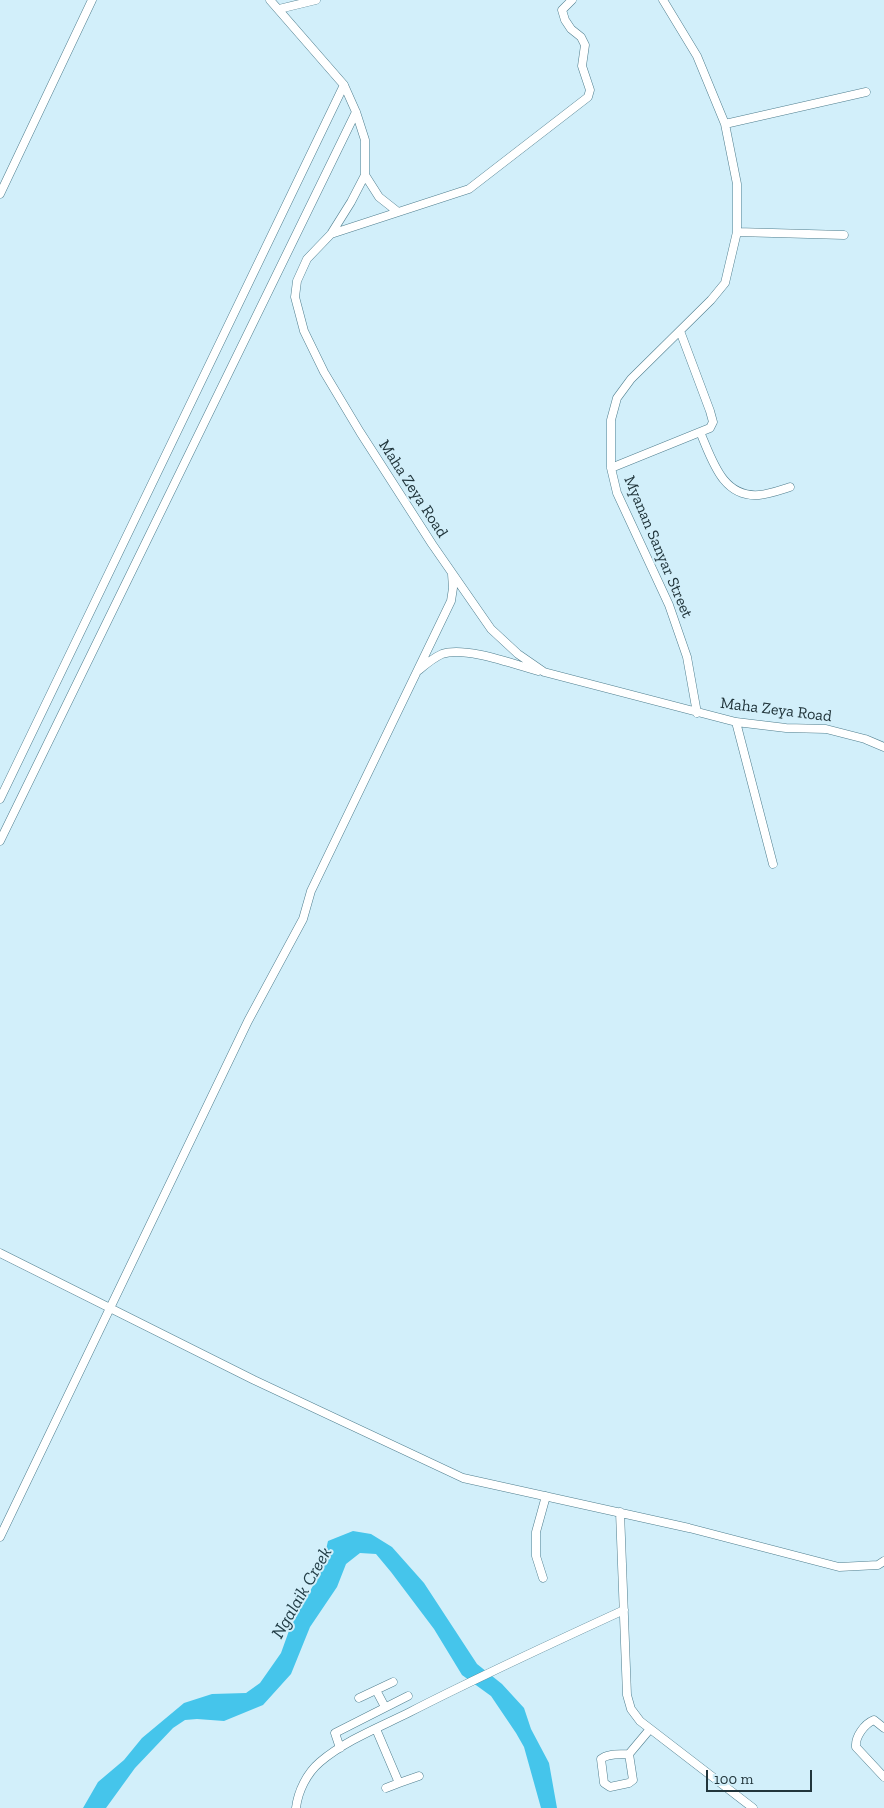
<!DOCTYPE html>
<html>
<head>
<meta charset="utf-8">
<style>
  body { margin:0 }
  #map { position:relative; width:884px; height:1808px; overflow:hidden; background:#d2effa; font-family:"Zilla Slab",serif }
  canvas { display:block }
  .scale { position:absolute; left:706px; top:1770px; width:106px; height:22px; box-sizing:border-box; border:2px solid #21353b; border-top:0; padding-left:6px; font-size:15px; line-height:18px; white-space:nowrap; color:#21353b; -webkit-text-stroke:4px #d2effa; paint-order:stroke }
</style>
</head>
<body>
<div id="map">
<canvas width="884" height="1808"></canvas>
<div class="scale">100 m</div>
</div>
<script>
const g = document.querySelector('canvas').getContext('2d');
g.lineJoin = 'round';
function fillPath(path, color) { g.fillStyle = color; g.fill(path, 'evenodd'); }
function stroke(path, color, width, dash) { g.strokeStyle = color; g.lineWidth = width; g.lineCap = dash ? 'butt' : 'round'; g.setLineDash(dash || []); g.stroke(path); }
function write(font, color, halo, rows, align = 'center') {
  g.font = font + ' "Zilla Slab",serif'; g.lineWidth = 4; g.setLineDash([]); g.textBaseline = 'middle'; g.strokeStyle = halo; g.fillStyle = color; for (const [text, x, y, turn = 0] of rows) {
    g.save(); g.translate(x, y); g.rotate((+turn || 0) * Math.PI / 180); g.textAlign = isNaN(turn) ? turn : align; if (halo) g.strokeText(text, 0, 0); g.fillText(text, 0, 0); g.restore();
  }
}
const water = new Path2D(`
  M353 1531 371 1534 392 1547 424 1583 477 1664 502 1684 524 1708 531 1729 549 1763 557 1808H541L524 1747 516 1733 491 1696 462 1675 434 1629 391 1572 376 1554 360 1553 346 1564 337 1587 310 1627 291 1674 263 1705 224 1721 197 1719 185 1720 173 1728 135 1768 106 1808H83L98 1782 124 1760 142 1738 184 1703 212 1694 246 1693 260 1683 281 1653 290 1628 321 1571 328 1541Z`);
const minor = new Path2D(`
  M270 0 344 85 356 112 365 140V175L351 202 331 234 307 259 297 281 295 297 304 331 324 372 360 432 432 544 491 629 518 654 544 672 736 722 786 728 826 729 865 739 884 747
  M663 0 697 56 725 124 737 184V232L725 283 711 300 631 379 617 398 611 420V468L617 493 669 605 687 657 697 713
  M279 9 316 0
  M725 124 866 92
  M365 175 379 197 398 212
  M0 194 92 0
  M737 232 844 235
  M331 234 469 189 588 97 590 90 582 66 585 45 581 37 571 29 565 20 562 10 572 0
  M700 432C712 459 722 498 759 495 770 494 780 490 790 487
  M611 468 705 430 710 428 713 422 710 411 680 331
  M419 670C426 664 433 658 442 654 465 646 513 664 538 671
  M736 722 773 864
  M0 799 344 85
  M0 841 356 112
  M0 1253 254 1380 463 1478 689 1528 839 1567 878 1565 884 1561
  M620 1512 627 1695 631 1709 640 1721 753 1808
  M0 1537 248 1021 303 919 311 891 451 601 453 588 452 574
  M543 1578 536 1556V1532L546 1496
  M359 1698 376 1690
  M385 1707 376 1690 393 1682
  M884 1728 874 1720C864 1724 855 1737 856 1747L884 1777
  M376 1729 399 1783 419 1776
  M340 1748 335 1733 408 1696
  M629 1754 633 1780 629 1783 610 1787 604 1783 601 1759C608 1753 620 1755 629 1754L650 1729
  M386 1788 399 1783
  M296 1808C298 1791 307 1773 320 1762 346 1740 380 1727 410 1712 480 1676 552 1643 624 1610`);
const streetNames = [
  ["Maha Zeya Road",413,489,57],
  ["Myanan Sanyar Street",658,547,67],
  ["Maha Zeya Road",776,710,7]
];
const waterNames = [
  ["Ngalaik Creek",302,1593,-60]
];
fillPath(water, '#45c5eb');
stroke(minor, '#4f7e8e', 9);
stroke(minor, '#fff', 8);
write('16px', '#21353b', '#d2effa', streetNames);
write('italic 18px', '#1f3a43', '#d2effa', waterNames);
</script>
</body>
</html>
